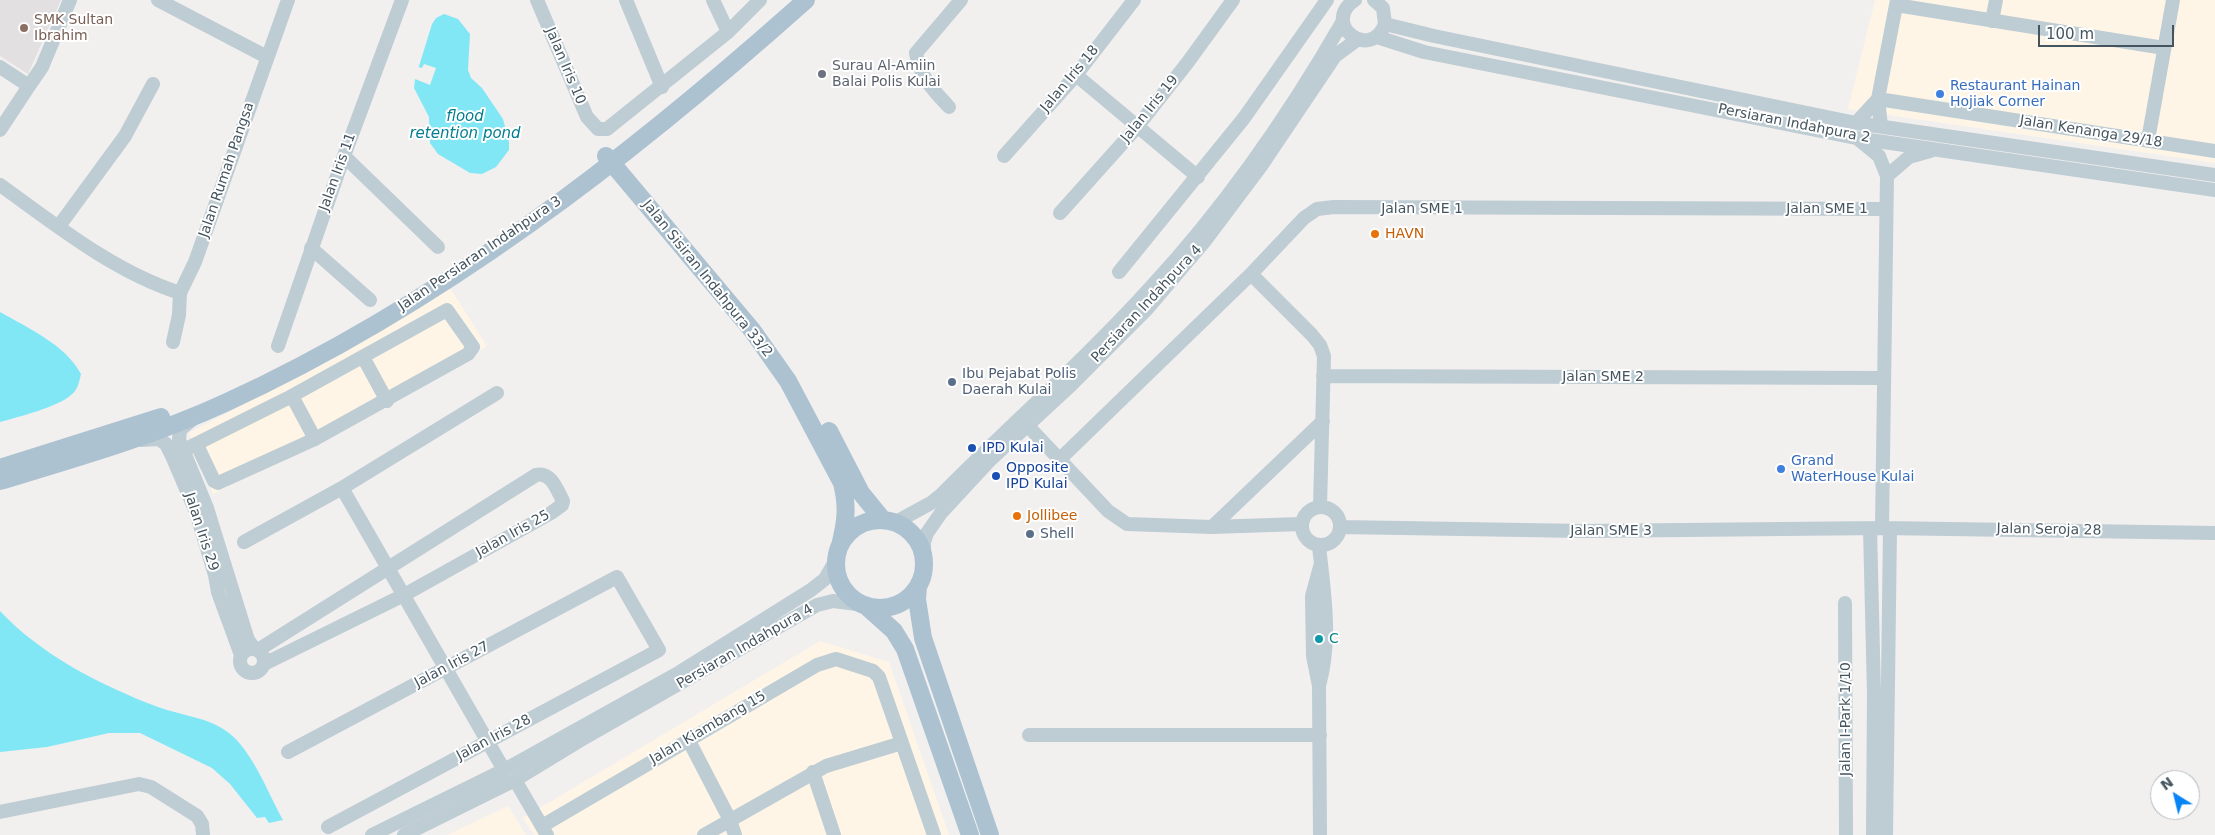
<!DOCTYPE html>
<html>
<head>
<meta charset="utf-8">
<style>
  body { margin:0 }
  #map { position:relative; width:2215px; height:835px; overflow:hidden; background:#f2efef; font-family:"DejaVu Sans",sans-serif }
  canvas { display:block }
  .north { position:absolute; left:2150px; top:770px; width:50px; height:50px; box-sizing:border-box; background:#fff; border:1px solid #b5bbbf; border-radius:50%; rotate:324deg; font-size:14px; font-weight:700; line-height:20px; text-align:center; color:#45555f }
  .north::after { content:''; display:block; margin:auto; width:18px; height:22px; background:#0784f5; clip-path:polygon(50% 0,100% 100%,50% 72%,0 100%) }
  .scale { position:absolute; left:2038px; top:25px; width:136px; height:22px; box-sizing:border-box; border:2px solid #45555f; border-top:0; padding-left:6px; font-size:15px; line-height:18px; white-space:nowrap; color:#45555f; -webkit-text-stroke:4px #fff; paint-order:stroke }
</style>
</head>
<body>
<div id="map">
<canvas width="2215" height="835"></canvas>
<div class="north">N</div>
<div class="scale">100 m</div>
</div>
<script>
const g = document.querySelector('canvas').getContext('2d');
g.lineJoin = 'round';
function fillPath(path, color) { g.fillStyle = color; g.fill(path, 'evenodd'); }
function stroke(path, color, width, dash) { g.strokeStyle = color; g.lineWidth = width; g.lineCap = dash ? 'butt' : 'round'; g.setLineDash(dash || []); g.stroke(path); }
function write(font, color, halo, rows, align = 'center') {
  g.font = font + ' "DejaVu Sans",sans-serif'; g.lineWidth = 4; g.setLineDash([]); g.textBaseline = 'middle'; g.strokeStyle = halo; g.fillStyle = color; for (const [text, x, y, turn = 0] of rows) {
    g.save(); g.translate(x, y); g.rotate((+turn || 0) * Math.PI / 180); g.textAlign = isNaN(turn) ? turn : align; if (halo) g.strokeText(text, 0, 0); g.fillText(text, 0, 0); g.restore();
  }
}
const commercial = new Path2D(`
  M1875 0H2215V163L1848 109Z
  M450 288 487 346 403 397 325 439 213 494 189 433 336 356Z
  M820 641 889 662 949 835H534L523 818Z
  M508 806 526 835H447Z`);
const education = new Path2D(`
  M0 0H61L28 74 0 56Z`);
const water = new Path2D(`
  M444 14 458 19 470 34 468 70 471 78 482 88 503 119 509 142V150L496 167 482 174 470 173 438 154 430 143 429 117 414 88 415 79 432 24 436 18Z
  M0 312C28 328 66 345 81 374 79 382 78 390 71 395 58 407 18 417 0 422Z
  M0 611C41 655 102 686 158 707 182 716 209 717 229 733 253 752 268 793 283 820L269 823 265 817 257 818 230 784 212 768 140 733H109L47 747 0 752Z`);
const pier = new Path2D(`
  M424 64 436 68 430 85 415 79 414 70 417 71 418 67 422 68Z`);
const minor = new Path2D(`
  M158 0 267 57
  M537 0 587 117 598 129H607L728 32 760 0
  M626 0 662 87
  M713 0 728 32
  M1355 0C1320 23 1370 63 1385 24L1383 8 1374 0
  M1896 5 2164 48
  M1992 21 1996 0
  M1385 24 1434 36 1856 123 2215 175
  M1377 37 1424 52 1856 138 2215 190
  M0 67 29 86 0 130
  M1076 75 1198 177
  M29 86 42 67 70 0
  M1878 99 2215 151
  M949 107C933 90 920 77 916 53L961 0
  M1856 123 1878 99
  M1881 126 1878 99 1897 0
  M1857 138 1879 156 1887 176 1882 528
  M2148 140 2173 0
  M344 156 438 247
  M1004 156 1076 75 1134 0
  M1887 176 1909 157 1930 151
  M0 185C56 225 114 272 180 293
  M1060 213 1137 127 1188 62 1233 0
  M59 226 125 136 153 84
  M311 248 370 300
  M1119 272 1244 118 1327 0
  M1251 274 1312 335 1320 345 1324 356 1320 507
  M173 342 179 315 180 293 195 262 288 0
  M278 346 344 156 402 0
  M363 357 387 401
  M1323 376 1883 378
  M292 396 315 439
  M193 419 180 430 179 440 207 508 248 640 254 648
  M1028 426 1108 511 1127 524 1212 527 1301 524
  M141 440 159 439 166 444 172 456 196 512 215 575 218 592 241 655
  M172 456 288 398 447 310 473 347 468 354 315 439 218 483 214 481 197 445
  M1060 459 1251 274 1304 218 1317 209 1334 207 1885 209
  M342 488 504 770
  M1302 526a19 19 0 1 1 38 0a19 19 0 1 1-38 0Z
  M896 522 931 503 941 495C1010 425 1085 360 1151 287 1225 207 1289 115 1343 21
  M1212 527 1323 421
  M1340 527 1584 531 1882 528 2215 533
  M1870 528 1874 694 1873 835
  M244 542 342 488 497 393
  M924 555V542L927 533 941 513 991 459 1071 385 1147 309 1204 242 1261 166 1335 56 1358 39
  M1845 603 1846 835
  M240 661a12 12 0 1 1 24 0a12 12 0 1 1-24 0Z
  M258 650 536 475C551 471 557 490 563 501L562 505 551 513 404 595 264 664
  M1319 686C1332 638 1324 593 1319 546
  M1029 735H1320
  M688 739 730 820 735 835
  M288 752 617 577 659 650 328 827
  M813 772 834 835
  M515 780 547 835
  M0 812 139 784 151 787 197 816 202 824 203 835
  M542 826 817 665 836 659 873 671 879 677 934 835
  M372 835 504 770 680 672 811 590 825 579 837 558
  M404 835 515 780 579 741 817 605 833 601 865 605
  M704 835 826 766 902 743
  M1320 835 1319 686 1313 656 1312 596 1321 563
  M1886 835 1890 529`);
const major = new Path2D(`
  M606 156 752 330 788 381 842 483C848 508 846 521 840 546
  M829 431 861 493 883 520
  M0 468 161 417
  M0 481C76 458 153 436 225 403 441 304 630 157 806 0
  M836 564a44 44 0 1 1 88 0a44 44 0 1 1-88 0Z
  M918 587 917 599 923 638 990 835
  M865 605 894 631 905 649 970 835`);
const markers = [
  [24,28,5,"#8d6e63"],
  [822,74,5,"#6b7280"],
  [1940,94,5,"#3f7fe0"],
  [1375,234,5,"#e8710a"],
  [952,382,5,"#5c6f8a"],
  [972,448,5,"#1a4fb4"],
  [1781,469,5,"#3f7fe0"],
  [996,476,5,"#1a4fb4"],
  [1017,516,5,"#e8710a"],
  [1030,534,5,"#5c6f8a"],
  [1319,639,5,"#0f9aa8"]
];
const educationNames = [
  ["SMK Sultan",34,20],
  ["Ibrahim",34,36]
];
const streetNames = [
  ["Jalan Iris 10",565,66,67],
  ["Jalan Iris 18",1070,79,-50],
  ["Jalan Iris 19",1150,109,-51],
  ["Persiaran Indahpura 2",1794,124,11],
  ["Jalan Kenanga 29/18",2091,132,9],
  ["Jalan Rumah Pangsa",227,170,-71],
  ["Jalan Iris 11",338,172,-70],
  ["Jalan SME 1",1422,209],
  ["Jalan SME 1",1827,209],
  ["Jalan Persiaran Indahpura 3",480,254,-34],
  ["Jalan Sisiran Indahpura 33/2",707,279,51],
  ["Persiaran Indahpura 4",1147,304,-47],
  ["Jalan SME 2",1603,377],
  ["Jalan Seroja 28",2049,530,1],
  ["Jalan SME 3",1611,531],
  ["Jalan Iris 29",201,532,72],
  ["Jalan Iris 25",513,534,-29],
  ["Persiaran Indahpura 4",745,647,-30],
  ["Jalan Iris 27",452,665,-28],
  ["Jalan I-Park 1/10",1846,719,-90],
  ["Jalan Kiambang 15",708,728,-30],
  ["Jalan Iris 28",494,738,-28]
];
const worshipNames = [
  ["Surau Al-Amiin",832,66],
  ["Balai Polis Kulai",832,82]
];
const shopNames = [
  ["Restaurant Hainan",1950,86],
  ["Hojiak Corner",1950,102],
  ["Grand",1791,461],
  ["WaterHouse Kulai",1791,477]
];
const foodNames = [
  ["HAVN",1385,234],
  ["Jollibee",1027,516]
];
const serviceNames = [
  ["Ibu Pejabat Polis",962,374],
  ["Daerah Kulai",962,390],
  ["Shell",1040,534]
];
const transitNames = [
  ["IPD Kulai",982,448],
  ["Opposite",1006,468],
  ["IPD Kulai",1006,484]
];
const cultureNames = [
  ["C",1329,639]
];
const waterNames = [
  ["flood",465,117],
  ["retention pond",465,134]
];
fillPath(commercial, '#fef5e7');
fillPath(education, '#e3e0e1');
fillPath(water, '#82e7f5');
fillPath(pier, '#f2efef');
stroke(minor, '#beccd3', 14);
stroke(major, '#acc2d1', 18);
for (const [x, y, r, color] of markers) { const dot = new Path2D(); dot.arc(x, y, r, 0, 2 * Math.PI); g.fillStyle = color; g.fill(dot); stroke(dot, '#fff', 2); }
write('14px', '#785e54', '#fff', educationNames, 'left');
write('14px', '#45555f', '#fff', streetNames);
write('14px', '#5b616d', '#fff', worshipNames, 'left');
write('14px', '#366cbe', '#fff', shopNames, 'left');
write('14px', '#c56008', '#fff', foodNames, 'left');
write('14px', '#4e5e75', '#fff', serviceNames, 'left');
write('14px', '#164399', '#fff', transitNames, 'left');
write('14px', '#0d838f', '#fff', cultureNames, 'left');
write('italic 15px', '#047d8e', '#fff', waterNames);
</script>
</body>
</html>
